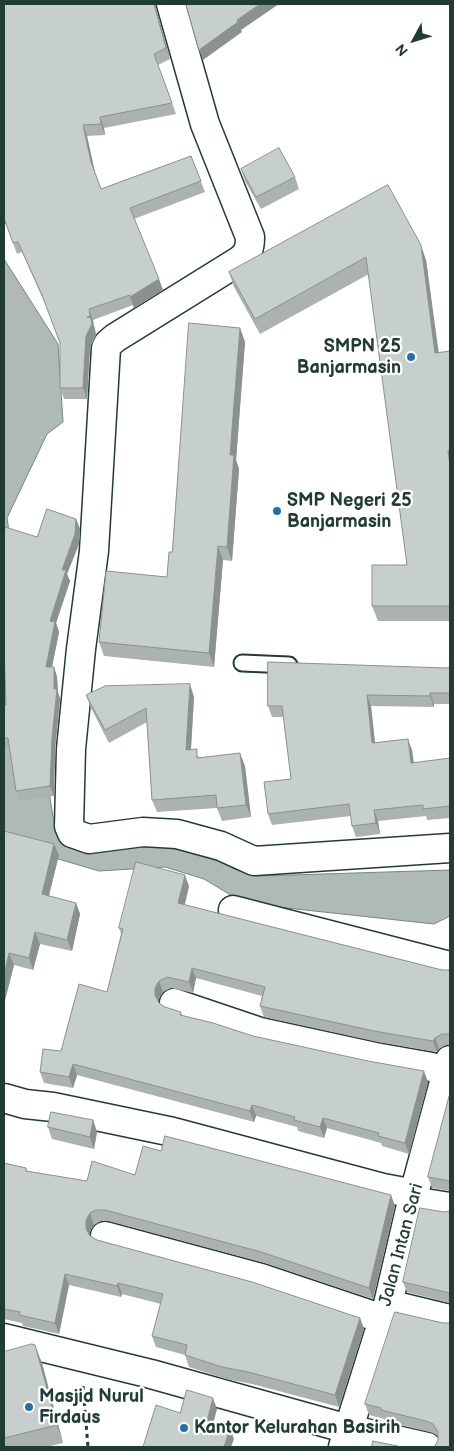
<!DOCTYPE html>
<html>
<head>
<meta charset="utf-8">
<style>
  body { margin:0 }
  #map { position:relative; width:454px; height:1451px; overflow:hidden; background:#fff; font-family:"Balsamiq Sans",sans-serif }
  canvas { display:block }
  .frame { position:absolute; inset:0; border:5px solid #1f3d34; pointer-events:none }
  .north { position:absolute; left:389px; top:15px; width:50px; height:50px; -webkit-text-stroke:4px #fff; paint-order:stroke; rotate:231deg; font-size:14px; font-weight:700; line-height:20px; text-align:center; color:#1f3d34 }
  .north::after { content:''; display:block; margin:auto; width:18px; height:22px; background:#1f3d34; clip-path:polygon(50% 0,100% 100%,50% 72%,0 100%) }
</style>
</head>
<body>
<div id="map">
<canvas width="454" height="1451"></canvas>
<div class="frame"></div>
<div class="north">N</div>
</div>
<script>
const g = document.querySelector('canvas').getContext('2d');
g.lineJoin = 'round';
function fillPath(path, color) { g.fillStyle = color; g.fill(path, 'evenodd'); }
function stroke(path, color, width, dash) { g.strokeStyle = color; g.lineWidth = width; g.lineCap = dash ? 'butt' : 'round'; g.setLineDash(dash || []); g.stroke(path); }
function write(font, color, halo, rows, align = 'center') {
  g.font = font + ' "Balsamiq Sans",sans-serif'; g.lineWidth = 4.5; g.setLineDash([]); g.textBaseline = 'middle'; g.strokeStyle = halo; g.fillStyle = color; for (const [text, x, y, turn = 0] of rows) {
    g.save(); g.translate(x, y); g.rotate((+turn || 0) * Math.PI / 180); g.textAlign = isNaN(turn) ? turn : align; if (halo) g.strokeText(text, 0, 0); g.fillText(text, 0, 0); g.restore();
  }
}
const water = new Path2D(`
  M4 259 58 344 63 422 47 434 7 518 53 817 62 835 185 846 239 871 258 876 450 870V916L434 924 259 905 239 900 204 879 165 867 99 871 4 843Z`);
const path = new Path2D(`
  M83 1386 88 1447`);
const lane = new Path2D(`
  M242 663 289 665`);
const street = new Path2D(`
  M171 4 205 124 250 237C250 249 248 254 239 261L115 338 108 344 106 348 94 551 81 649 71 749 69 826 72 833 89 839 143 832 177 834 221 846 254 861 450 848
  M233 910 450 966
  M174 1003 260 1032 375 1057 432 1067 450 1075
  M4 1098 25 1104 53 1107 173 1132 383 1188 415 1194
  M412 1201 450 1207
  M105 1236 261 1278 383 1319
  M388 1304 450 1319
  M343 1447 388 1304 412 1201 450 1060`);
const secondary = new Path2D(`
  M4 1338 151 1374 348 1429 427 1447`);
const wall = new Path2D(`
  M4 4 156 8 170 59 158 65 176 114 104 128 105 135 87 136 95 172 101 189 191 156 205 192 134 219 163 290 134 308 133 305 93 320 96 335 90 347 87 399H64L60 388V343L46 306 22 252 17 254 6 224 4 225Z
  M241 169 295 177 299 189 261 209 245 181Z
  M388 185 426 260 438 353 450 351V621H378L372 606 407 565 369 274 260 334 234 287 229 272Z
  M240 328 245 342 236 460 239 469 232 561 223 560 214 667 104 656 99 642 167 577 172 552Z
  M76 519 80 529 79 544 67 574 70 581 56 623 59 632 52 667H54L57 677 58 692 60 699 55 749 54 796 20 801 16 791 10 748H4V705H6L5 659 4 658V534L37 537Z
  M450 667V704H434V707L371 706 375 742 412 750 414 763 450 758V818L427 820 426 816 378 821 380 834 356 837 352 826 351 816 272 825 268 814 291 779 284 717H272L268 706Z
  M86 695 194 697 191 750 200 758 245 766 251 817 222 821 217 808 157 812 152 800 147 722 109 743 91 708Z
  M4 831 59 855 49 896 76 903 80 914 72 951 40 944 33 970 14 965 4 1004Z
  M189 886 185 905 442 970H450V1045H446L439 1049 437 1052 378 1042 264 1017 260 1006 262 996 196 978 193 993 171 988 163 992 159 998V1003L165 1007 181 1012 182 1015 253 1036 428 1082 409 1154 382 1146 381 1143 327 1128 324 1138 298 1131 297 1127 256 1116 254 1122 77 1075 73 1088 44 1083 40 1072 61 1051 107 992 121 934 119 928Z
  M450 1093V1191L432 1188 428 1177Z
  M93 1120 97 1132 94 1149 52 1139 48 1127Z
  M161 1151 395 1206 373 1299 265 1263 109 1221H101L94 1225 90 1231V1236L97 1240 360 1318 364 1329 339 1407 252 1384 226 1379 189 1367 185 1355 156 1347 152 1336 161 1304 122 1294 121 1297 69 1285 59 1334 23 1326 22 1323 4 1319V1163L26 1168 27 1171 87 1181 135 1175Z
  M450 1211V1303L407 1292 403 1282 444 1212Z
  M443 1323 450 1447 435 1446 438 1440V1437L437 1435 430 1432 385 1421 384 1419 369 1415 365 1404Z
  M4 1352 42 1363 63 1443 46 1447H4Z`);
const shadedWall = new Path2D(`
  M154 4H156V8L170 59 166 48Z
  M260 4H279L241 30 242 32 203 60 199 50 237 20Z
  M100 117 104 128 105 135 101 124Z
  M83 125 87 136 95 173 91 162Z
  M421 245 426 260 441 369 435 353Z
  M159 279 163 290 134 308 130 297Z
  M89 309 93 320 94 327 90 316Z
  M91 318 95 329 96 335 90 347 87 399 83 388 86 336Z
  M240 328 245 342 236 460 239 469 232 561 227 547 230 455Z
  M76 519 80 529 79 544 67 574 70 581 56 623 59 632 50 677 46 667 50 621 62 570Z
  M218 546 223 560 214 667 209 653Z
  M54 667 57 677 58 692 60 699 55 749 54 796 50 786 54 689Z
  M190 684 194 697 190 763 186 750Z
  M430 693 434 704V707L430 696Z
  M367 695 371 706 376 754 372 743Z
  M408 739 412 750 415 774 411 763Z
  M240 753 245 766 251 817 246 805Z
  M374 810 378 821 380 834 376 823Z
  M54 844 59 855 46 906 42 894Z
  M185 875 189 886 182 914 178 903Z
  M76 903 80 914 72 951 67 940Z
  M35 932 40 944 33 970 29 958Z
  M9 953 14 965 4 1004V975Z
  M192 968 196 978 193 993 189 982Z
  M159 981 163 992 159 998V1006L155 995V988Z
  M435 1038 439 1049 437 1052 433 1041Z
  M73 1064 77 1075 73 1088 69 1077Z
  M424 1071 428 1082 409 1154 405 1143Z
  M252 1105 256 1116 254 1122 250 1111Z
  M323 1118 327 1128 324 1138 320 1127Z
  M93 1120 97 1132 94 1149 90 1137Z
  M391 1195 395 1206 373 1299 369 1288Z
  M90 1213 94 1225 90 1231V1240L86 1229V1220Z
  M65 1274 69 1285 59 1334 55 1323Z
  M118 1283 122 1294 121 1297 117 1286Z
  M360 1318 364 1329 339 1407 335 1395Z
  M35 1345 42 1363 63 1443 57 1425Z
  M213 1398 217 1409 211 1432 207 1421Z
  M230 1428 234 1439 231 1447H224Z`);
const building = new Path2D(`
  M4 4H154L166 48 154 54 172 103 100 117 101 124 83 125 91 162 101 189 191 156 201 181 130 208 159 279 130 297V295L89 309 90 316 87 317 91 318 92 324 86 336 83 388H60V343L42 295 18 242 13 243 4 218Z
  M186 4H260L237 20 238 22 199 50Z
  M279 148 295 177 256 197 241 169Z
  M388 185 421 245 435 353 450 351V450H448L450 467V606H372V565H407L366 257 255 319 229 272Z
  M189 323 240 328 230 455H234L227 547 218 546 209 653 99 642 106 571 167 577 169 552H172Z
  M47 509 76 519 75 534 62 570H66L50 621 55 622 46 667H54V689H57L52 738 50 786 16 791 8 738H4V705H6L4 649V534L5 527 37 537Z
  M268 662 446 668 450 667V693H430V696L367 695 372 743 408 739 411 763 450 758V806L423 809V805L374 810 376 823 352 826 349 804 268 814 264 782 291 779 282 706H268Z
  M190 684 186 750 197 749V758L240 753 246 805 217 808 216 795 152 800 146 708 105 730 86 695 105 686Z
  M4 831 54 844 42 894 76 903 67 940 35 932 29 958 9 953 4 975Z
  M136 862 185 875 178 903 442 970H450V1034H442L435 1038 433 1041 374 1031 260 1006 265 987 192 968 189 982 167 977 159 981 155 988V995L159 1003 165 1007 181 1012 180 1015 213 1023 253 1036 368 1061 424 1071 405 1143 378 1136 379 1133 323 1118 320 1127 294 1120 295 1117 252 1105 250 1111 73 1064 69 1077 40 1072 43 1049 61 1051 79 984 107 992 123 929 119 928Z
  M450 1093V1181L428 1177Z
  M51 1112 93 1120 90 1137 48 1127Z
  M165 1136 391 1195 369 1288 261 1252 105 1210H96L90 1213 86 1220V1229L90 1236 97 1240 252 1282 360 1318 335 1395 248 1372 222 1367 185 1355 187 1345 152 1336 163 1294 118 1283 117 1286 65 1274 55 1323 19 1315 20 1312 4 1309V1163L26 1168V1171L87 1181 92 1161 135 1175 143 1146 161 1151Z
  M420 1208 444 1212 450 1211V1293L403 1282Z
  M395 1312 443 1323H450V1447H433L435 1446 438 1440V1432L433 1424 426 1421 381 1410V1408L365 1404Z
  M32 1344 35 1345 57 1425 4 1438V1352Z
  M187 1390 213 1398 207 1421 230 1428 224 1447H143L156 1405 180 1413Z
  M373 1441 402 1447H372Z`);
const markers = [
  [411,357,5,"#1f6fb2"],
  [277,511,5,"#1f6fb2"],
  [29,1407,5,"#1f6fb2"],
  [184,1428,5,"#1f6fb2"]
];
const poiNames = [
  ["SMPN 25",401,347,"right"],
  ["Banjarmasin",401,368,"right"],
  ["SMP Negeri 25",287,501],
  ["Banjarmasin",287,522],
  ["Masjid Nurul",39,1397],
  ["Firdaus",39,1418],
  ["Kantor Kelurahan Basirih",194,1428]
];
const streetNames = [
  ["Jalan Intan Sari",402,1245,-75]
];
fillPath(water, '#afbab7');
stroke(water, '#758883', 1);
stroke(lane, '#1f3d34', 19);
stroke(street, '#1f3d34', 31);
stroke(secondary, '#1f3d34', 31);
stroke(path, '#1f3d34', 3, [4, 4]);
stroke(lane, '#fff', 15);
stroke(street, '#fff', 28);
stroke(secondary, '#fff', 28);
fillPath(wall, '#abb2af');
fillPath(shadedWall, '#8b918f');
fillPath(building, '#c7cfcc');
stroke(building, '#8b918f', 1);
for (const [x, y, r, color] of markers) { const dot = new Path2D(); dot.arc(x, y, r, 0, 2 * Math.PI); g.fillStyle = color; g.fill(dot); stroke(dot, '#fff', 2); }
write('bold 18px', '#1f3d34', '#fff', poiNames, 'left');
write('18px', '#1f3d34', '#fff', streetNames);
</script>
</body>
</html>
